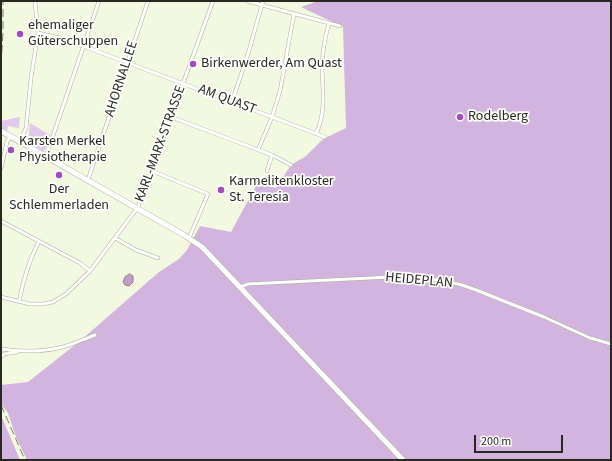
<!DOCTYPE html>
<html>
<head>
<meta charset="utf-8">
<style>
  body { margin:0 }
  #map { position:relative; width:612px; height:461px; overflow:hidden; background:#f3f9e0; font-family:"Source Sans 3",sans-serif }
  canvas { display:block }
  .frame { position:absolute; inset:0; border:2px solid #272920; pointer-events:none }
  .scale { position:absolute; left:474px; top:435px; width:89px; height:18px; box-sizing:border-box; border:2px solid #272920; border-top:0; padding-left:5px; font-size:12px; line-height:14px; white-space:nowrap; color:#272920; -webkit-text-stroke:3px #fff; paint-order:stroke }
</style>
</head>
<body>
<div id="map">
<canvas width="612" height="461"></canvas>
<div class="frame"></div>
<div class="scale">200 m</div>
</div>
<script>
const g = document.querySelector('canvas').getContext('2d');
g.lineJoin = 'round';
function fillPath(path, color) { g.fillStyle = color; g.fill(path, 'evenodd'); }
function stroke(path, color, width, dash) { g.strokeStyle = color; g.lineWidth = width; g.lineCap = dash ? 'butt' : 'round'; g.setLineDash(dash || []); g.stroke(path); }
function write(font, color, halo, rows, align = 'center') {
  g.font = font + ' "Source Sans 3",sans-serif'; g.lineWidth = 3.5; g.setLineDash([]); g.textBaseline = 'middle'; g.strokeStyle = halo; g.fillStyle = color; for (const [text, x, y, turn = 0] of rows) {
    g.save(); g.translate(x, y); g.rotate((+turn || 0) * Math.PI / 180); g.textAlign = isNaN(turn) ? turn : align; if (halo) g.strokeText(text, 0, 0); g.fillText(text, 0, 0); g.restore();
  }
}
const green = new Path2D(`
  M20 117 19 128 8 126 7 131 3 129 1 142V121Z
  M30 123 50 135 44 152 28 143Z`);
const forest = new Path2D(`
  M318 1H611V460H27L16 437 8 413 1 404V385L28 382 80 341 159 272 179 259 187 250 200 226 231 232 257 184 276 188 291 165 306 156 323 139 346 128 343 27 301 7Z
  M1 415 20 460H1Z`);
const water = new Path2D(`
  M130 274 133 276V282L129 286 125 285 123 282 125 277Z`);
const street = new Path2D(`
  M247 1 340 26
  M38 33 60 38 83 46 325 137
  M232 102 248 54 263 1
  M171 117 272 155 291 165
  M316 134C327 111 322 88 322 63 323 49 325 37 329 23
  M20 142 26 128 31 78 38 33 35 1
  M258 150 272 117 280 91 294 14
  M46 156 99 1
  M1 168 7 142 10 136
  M152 171 208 194 189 238
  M267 171 272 155
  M88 180 148 1
  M1 221 80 263 90 271
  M115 238 136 250 158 258
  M240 287 248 284 390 277 439 280 462 285 476 290 544 317 590 338 611 344
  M1 297 30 304H43L53 302 66 294 90 271 138 207 213 1
  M19 302C23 280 29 261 39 241
  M1 349C21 352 43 352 63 347 74 344 84 339 95 335
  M2 356 4 354 17 352`);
const primary = new Path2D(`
  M1 131 184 235 202 247 403 460`);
const rail = new Path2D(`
  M1 65 3 32V1
  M1 405 25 460`);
const markers = [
  [20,34,4,"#9f4ebe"],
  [193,64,4,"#9f4ebe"],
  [460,117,4,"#9f4ebe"],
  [11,150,4,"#9f4ebe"],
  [59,175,4,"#9f4ebe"],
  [221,190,4,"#9f4ebe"]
];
const poiNames = [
  ["ehemaliger",28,26],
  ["Güterschuppen",28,42],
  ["Birkenwerder, Am Quast",201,64],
  ["Rodelberg",468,117],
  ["Karsten Merkel",19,142],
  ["Physiotherapie",19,158],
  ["Karmelitenkloster",229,182],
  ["St. Teresia",229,198],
  ["Der",59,190,"center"],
  ["Schlemmerladen",59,206,"center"]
];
const streetNames = [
  ["AHORNALLEE",122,79,-72],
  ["AM QUAST",227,100,21],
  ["KARL-MARX-STRASSE",161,144,-70],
  ["HEIDEPLAN",419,281,5]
];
fillPath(green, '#e0c9ea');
fillPath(forest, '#d2b4df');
fillPath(water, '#bea0ca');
stroke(water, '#917c97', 1);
stroke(street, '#a9af98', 4);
stroke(primary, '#a9af98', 6);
stroke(street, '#fff', 3);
stroke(primary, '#fff', 5);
stroke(rail, '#787c6c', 1, [8, 4]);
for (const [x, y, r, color] of markers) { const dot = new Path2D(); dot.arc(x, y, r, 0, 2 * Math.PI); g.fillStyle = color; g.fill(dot); stroke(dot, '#fff', 1.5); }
write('14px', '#272920', '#fff', poiNames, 'left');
write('14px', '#272920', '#fff', streetNames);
</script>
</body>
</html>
